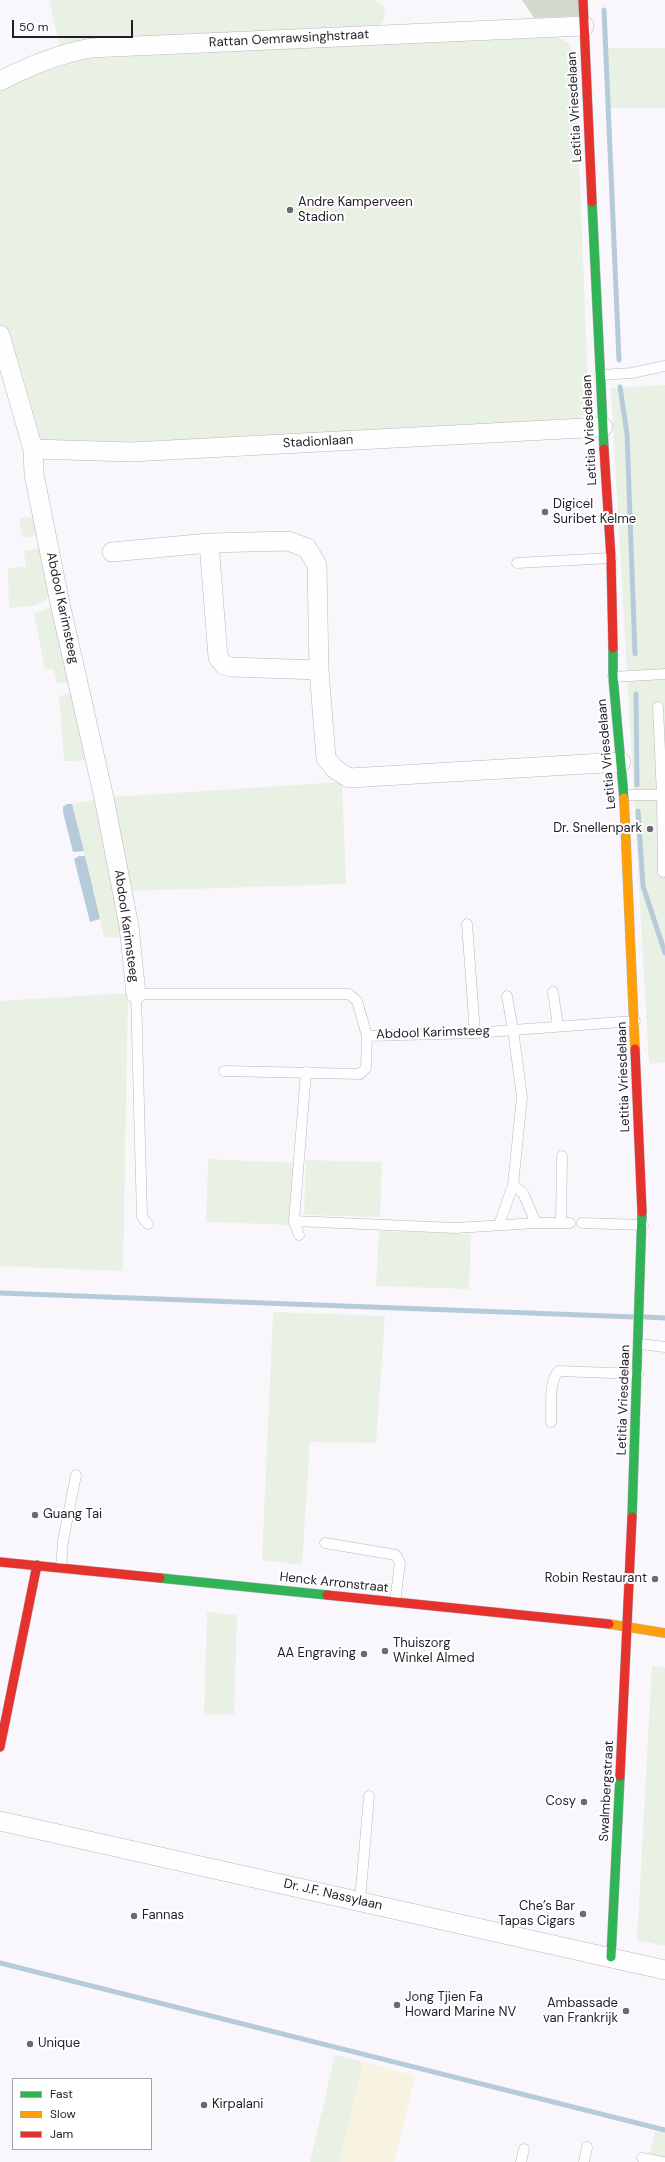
<!DOCTYPE html>
<html>
<head>
<meta charset="utf-8">
<style>
  body { margin:0 }
  #map { position:relative; width:665px; height:2162px; overflow:hidden; background:#f9f7fc; font-family:"DM Sans",sans-serif }
  canvas { display:block }
  .legend { position:absolute; left:12px; top:2078px; width:140px; height:72px; box-sizing:border-box; background:#fff; border:1px solid #a6a4a9; margin:0; padding:5px 7px; list-style:none; font-size:12px; color:#211c28 }
  .legend li { display:flex; align-items:center; gap:8px; height:20px }
  .legend b { width:20px; border:1px solid #a6a4a9 }
  .scale { position:absolute; left:12px; top:20px; width:121px; height:18px; box-sizing:border-box; border:2px solid #211c28; border-top:0; padding-left:5px; font-size:12px; line-height:14px; white-space:nowrap; color:#211c28; -webkit-text-stroke:3px #fff; paint-order:stroke }
</style>
</head>
<body>
<div id="map">
<canvas width="665" height="2162"></canvas>
<ul class="legend">
<li><b style="height:5px;background:#30b455"></b>Fast</li>
<li><b style="height:5px;background:#ff9f0a"></b>Slow</li>
<li><b style="height:5px;background:#e5322d"></b>Jam</li>
</ul>
<div class="scale">50 m</div>
</div>
<script>
const g = document.querySelector('canvas').getContext('2d');
g.lineJoin = 'round';
function fillPath(path, color) { g.fillStyle = color; g.fill(path, 'evenodd'); }
function stroke(path, color, width, dash) { g.strokeStyle = color; g.lineWidth = width; g.lineCap = dash ? 'butt' : 'round'; g.setLineDash(dash || []); g.stroke(path); }
function write(font, color, halo, rows, align = 'center') {
  g.font = font + ' "DM Sans",sans-serif'; g.lineWidth = 4; g.setLineDash([]); g.textBaseline = 'middle'; g.strokeStyle = halo; g.fillStyle = color; for (const [text, x, y, turn = 0] of rows) {
    g.save(); g.translate(x, y); g.rotate((+turn || 0) * Math.PI / 180); g.textAlign = isNaN(turn) ? turn : align; if (halo) g.strokeText(text, 0, 0); g.fillText(text, 0, 0); g.restore();
  }
}
const green = new Path2D(`
  M49 0H375L384 6C386 15 385 19 380 26L60 47Z
  M558 37 570 44 575 57 589 412 574 423 141 449 35 442 0 332V88L81 59 429 41Z
  M606 48H665V108H609Z
  M665 385V1062L649 1064 611 388Z
  M37 517 42 534 23 538 19 518Z
  M44 547 51 594C42 609 24 606 9 608L8 568 26 567 24 551Z
  M54 606 74 680 57 684 53 669H45L34 613Z
  M76 692 87 759 77 761H64L59 696Z
  M342 782 346 884 129 891 112 797Z
  M98 799 122 938 104 937 72 804Z
  M128 993 123 1271 0 1266V1001Z
  M208 1159 296 1163 294 1225 206 1222Z
  M306 1160 382 1162 380 1217 304 1215Z
  M379 1231 471 1234 469 1289 376 1286Z
  M273 1312 385 1316 376 1443 310 1442 302 1565 262 1560Z
  M207 1612 237 1615 234 1714 204 1715Z
  M652 1665 665 1668V1946L637 1940Z
  M335 2055 363 2062 340 2162H310Z
  M656 2128 665 2130V2162H647Z`);
const forest = new Path2D(`
  M522 0H579L580 16 534 18Z`);
const sand = new Path2D(`
  M363 2062 415 2076 394 2162H340Z`);
const water = new Path2D(`
  M67 804H72L84 851 73 852 63 812V807Z
  M79 856H85L100 919 90 922 74 859Z`);
const stream = new Path2D(`
  M604 10 619 360
  M620 387 627 434 635 654
  M636 694 637 785
  M638 811 643 886 665 953
  M0 1293 635 1317
  M645 1317 665 1318
  M0 1963 665 2130`);
const lane = new Path2D(`
  M600 375 632 373 665 366
  M517 563 611 558
  M613 677 665 674
  M624 795H662L658 707
  M662 795 663 872
  M467 924 475 1033
  M553 992 558 1026
  M507 996 513 1030 635 1021
  M224 1071 360 1074 366 1068 367 1036
  M294 1221 456 1228 536 1223
  M561 1223 562 1156
  M582 1223 643 1225
  M148 1224 142 1217 136 994H349L357 1001 367 1036 475 1033 513 1030 522 1097 513 1185 523 1193 536 1223H570
  M499 1225 513 1185
  M299 1235 294 1221 306 1072
  M640 1344 665 1347
  M551 1422C552 1408 548 1381 559 1371L638 1374
  M325 1543 396 1555 400 1563 395 1602
  M61 1568 63 1541 76 1475
  M360 1901 369 1796
  M642 2158 663 2162
  M521 2162 524 2149
  M584 2162 587 2147`);
const street = new Path2D(`
  M0 81C29 66 58 54 91 48L584 26
  M0 335 33 449 34 474 59 599 104 798 129 926 136 994
  M33 449 131 452 603 427
  M209 543 218 657 224 665 231 667 319 670
  M112 552 209 543 288 541 307 548 317 565 319 670 326 758 335 769 349 778 621 762
  M0 1821 665 1970`);
const fast = new Path2D(`
  M592 202 604 449
  M613 648V677L624 798
  M632 1517 642 1212
  M160 1578 327 1595
  M611 1957 620 1776`);
const slow = new Path2D(`
  M624 798 635 1049
  M609 1624 665 1633`);
const jam = new Path2D(`
  M583 0 592 202
  M604 449 611 558 613 648
  M635 1049 642 1212
  M0 1562 160 1578
  M327 1595 609 1624
  M0 1747 37 1565
  M620 1776 632 1517`);
const markers = [
  [290,210,4,"#6d6972"],
  [545,512,4,"#6d6972"],
  [650,829,4,"#6d6972"],
  [35,1515,4,"#6d6972"],
  [655,1579,4,"#6d6972"],
  [385,1651,4,"#6d6972"],
  [364,1654,4,"#6d6972"],
  [584,1802,4,"#6d6972"],
  [583,1914,4,"#6d6972"],
  [134,1916,4,"#6d6972"],
  [397,2005,4,"#6d6972"],
  [626,2011,4,"#6d6972"],
  [30,2044,4,"#6d6972"],
  [204,2105,4,"#6d6972"]
];
const streetNames = [
  ["Rattan Oemrawsinghstraat",289,39,-3],
  ["Letitia Vriesdelaan",575,107,-93],
  ["Letitia Vriesdelaan",590,430,-93],
  ["Stadionlaan",318,442,-3],
  ["Abdool Karimsteeg",62,608,78],
  ["Letitia Vriesdelaan",607,754,-95],
  ["Abdool Karimsteeg",126,926,82],
  ["Abdool Karimsteeg",433,1033,-2],
  ["Letitia Vriesdelaan",624,1077,-92],
  ["Letitia Vriesdelaan",624,1400,-88],
  ["Henck Arronstraat",334,1583,6],
  ["Swalmbergstraat",607,1791,-87],
  ["Dr. J.F. Nassylaan",333,1895,13]
];
const poiNames = [
  ["Andre Kamperveen",298,203],
  ["Stadion",298,218],
  ["Digicel",553,505],
  ["Suribet Kelme",553,520],
  ["Dr. Snellenpark",642,829,"right"],
  ["Guang Tai",43,1515],
  ["Robin Restaurant",647,1579,"right"],
  ["Thuiszorg",393,1644],
  ["Winkel Almed",393,1659],
  ["AA Engraving",356,1654,"right"],
  ["Cosy",576,1802,"right"],
  ["Che’s Bar",575,1907,"right"],
  ["Tapas Cigars",575,1922,"right"],
  ["Fannas",142,1916],
  ["Jong Tjien Fa",405,1998],
  ["Howard Marine NV",405,2013],
  ["Ambassade",618,2004,"right"],
  ["van Frankrijk",618,2019,"right"],
  ["Unique",38,2044],
  ["Kirpalani",212,2105]
];
fillPath(green, '#e9f1e4');
fillPath(forest, '#d2dacc');
fillPath(sand, '#f8f2e0');
fillPath(water, '#b5cbda');
stroke(stream, '#b5cbda', 5);
stroke(lane, '#bab6be', 11);
stroke(street, '#bab6be', 20);
stroke(fast, '#bab6be', 10);
stroke(slow, '#bab6be', 10);
stroke(jam, '#bab6be', 10);
stroke(lane, '#fefeff', 10);
stroke(street, '#fefeff', 19);
stroke(fast, '#30b455', 9);
stroke(slow, '#ff9f0a', 9);
stroke(jam, '#e5322d', 9);
for (const [x, y, r, color] of markers) { const dot = new Path2D(); dot.arc(x, y, r, 0, 2 * Math.PI); g.fillStyle = color; g.fill(dot); stroke(dot, '#fff', 1.5); }
write('13px', '#211c28', '#fff', streetNames);
write('13px', '#211c28', '#fff', poiNames, 'left');
</script>
</body>
</html>
